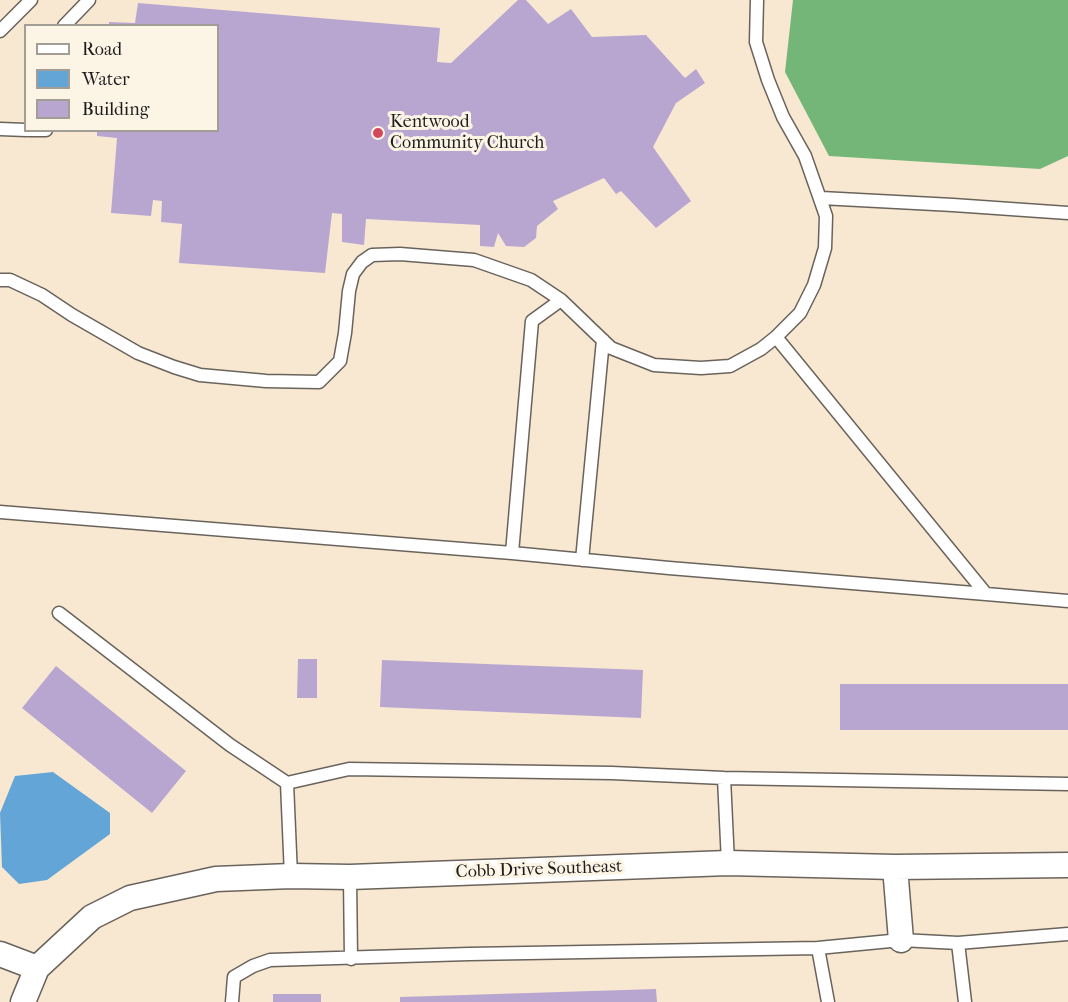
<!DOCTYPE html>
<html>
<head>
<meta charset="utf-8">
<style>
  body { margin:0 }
  #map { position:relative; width:1068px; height:1002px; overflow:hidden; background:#f8e8d2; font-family:"IM FELL French Canon",serif }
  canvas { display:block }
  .legend { position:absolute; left:24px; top:24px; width:195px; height:108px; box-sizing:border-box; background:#fcf5e5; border:2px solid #a29e95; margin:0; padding:8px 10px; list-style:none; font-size:18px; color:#1c1c1c }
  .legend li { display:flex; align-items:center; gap:12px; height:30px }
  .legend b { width:30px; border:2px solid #a29e95 }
</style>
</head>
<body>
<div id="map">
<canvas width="1068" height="1002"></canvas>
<ul class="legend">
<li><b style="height:8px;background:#fff"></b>Road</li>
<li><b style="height:16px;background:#62a5d6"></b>Water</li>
<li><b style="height:16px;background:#b8a6d0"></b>Building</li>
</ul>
</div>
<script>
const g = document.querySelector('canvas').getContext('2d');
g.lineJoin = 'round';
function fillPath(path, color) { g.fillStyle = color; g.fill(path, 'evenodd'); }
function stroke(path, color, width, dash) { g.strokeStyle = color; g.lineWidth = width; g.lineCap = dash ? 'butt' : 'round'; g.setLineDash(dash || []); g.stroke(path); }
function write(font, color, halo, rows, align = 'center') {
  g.font = font + ' "IM FELL French Canon",serif'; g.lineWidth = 6; g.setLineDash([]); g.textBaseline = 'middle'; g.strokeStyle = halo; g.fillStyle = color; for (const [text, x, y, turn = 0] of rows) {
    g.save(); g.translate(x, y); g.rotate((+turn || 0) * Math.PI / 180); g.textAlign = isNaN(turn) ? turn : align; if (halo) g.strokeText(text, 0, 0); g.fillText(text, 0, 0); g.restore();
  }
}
const forest = new Path2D(`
  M793 0H1068V156L1040 169 829 156 785 72Z`);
const water = new Path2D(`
  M53 772 110 813V834L47 880 19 884 2 867 0 813 15 776Z`);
const building = new Path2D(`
  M518 0H526L548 24 571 9 592 37 646 35 685 78 696 69 705 83 676 103 653 147 691 201 656 228 621 191 616 194 604 178 553 201 558 209 537 226 536 238 524 247 506 246 498 233 494 247 480 246V225L366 219 364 245 342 242V214L332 213 325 273 179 263 182 224 161 222 162 201 153 200 151 216 111 213 117 138 97 136V130H218V26H109V22L135 23 138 3 440 28 437 62 451 63Z
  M298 659H317V698H297Z
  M382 660 643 670 641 718 380 707Z
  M56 666 186 771 152 813 22 708Z
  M840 684H1068V730H840Z
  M656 989 657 1002H400V997Z
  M273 994H321V1002H273Z`);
const service = new Path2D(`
  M64 26 89 0
  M0 31 31 0
  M0 129 26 130
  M29 130H46
  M821 198 953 205 1068 213
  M0 280H10L42 295 72 315 138 353 174 367 200 375 266 381 319 382 340 361 345 333 349 291 353 274 362 262 372 255 400 254 474 260 531 280 561 300 611 348 654 365 701 368 730 366 761 349 776 337 800 313 814 285 825 248 826 216 805 156 783 117 768 80 756 42 757 0
  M776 337 986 594 1068 601
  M0 512 512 553 669 568 986 594
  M512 553 532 321 561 300
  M582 560 603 340
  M59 613 230 745 287 783 349 769 612 773 724 778 1068 784
  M724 778 728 863
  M287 783 291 876
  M350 877 351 959
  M958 943 965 1002
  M818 948 828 1002
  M232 1002 234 977 253 966 270 960 469 954 818 948 901 940 958 943 1068 934`);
const minor = new Path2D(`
  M895 867 901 940
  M0 954 37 968
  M23 1002 37 968 92 917 130 898 216 879 291 876 350 877 728 863 895 867 1068 865`);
const markers = [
  [378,133,6,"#d1495b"]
];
const poiNames = [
  ["Kentwood",390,123],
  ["Community Church",390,144]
];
const streetNames = [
  ["Cobb Drive Southeast",539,870,-2]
];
fillPath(forest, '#74b678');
fillPath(water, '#62a5d6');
fillPath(building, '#b8a6d0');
stroke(service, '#69635c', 15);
stroke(minor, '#69635c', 27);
stroke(service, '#fff', 12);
stroke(minor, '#fff', 24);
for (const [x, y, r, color] of markers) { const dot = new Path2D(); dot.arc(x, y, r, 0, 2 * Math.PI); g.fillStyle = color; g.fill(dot); stroke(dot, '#fcf5e5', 2); }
write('18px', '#1c1c1c', '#fcf5e5', poiNames, 'left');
write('18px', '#1c1c1c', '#fcf5e5', streetNames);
</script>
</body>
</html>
